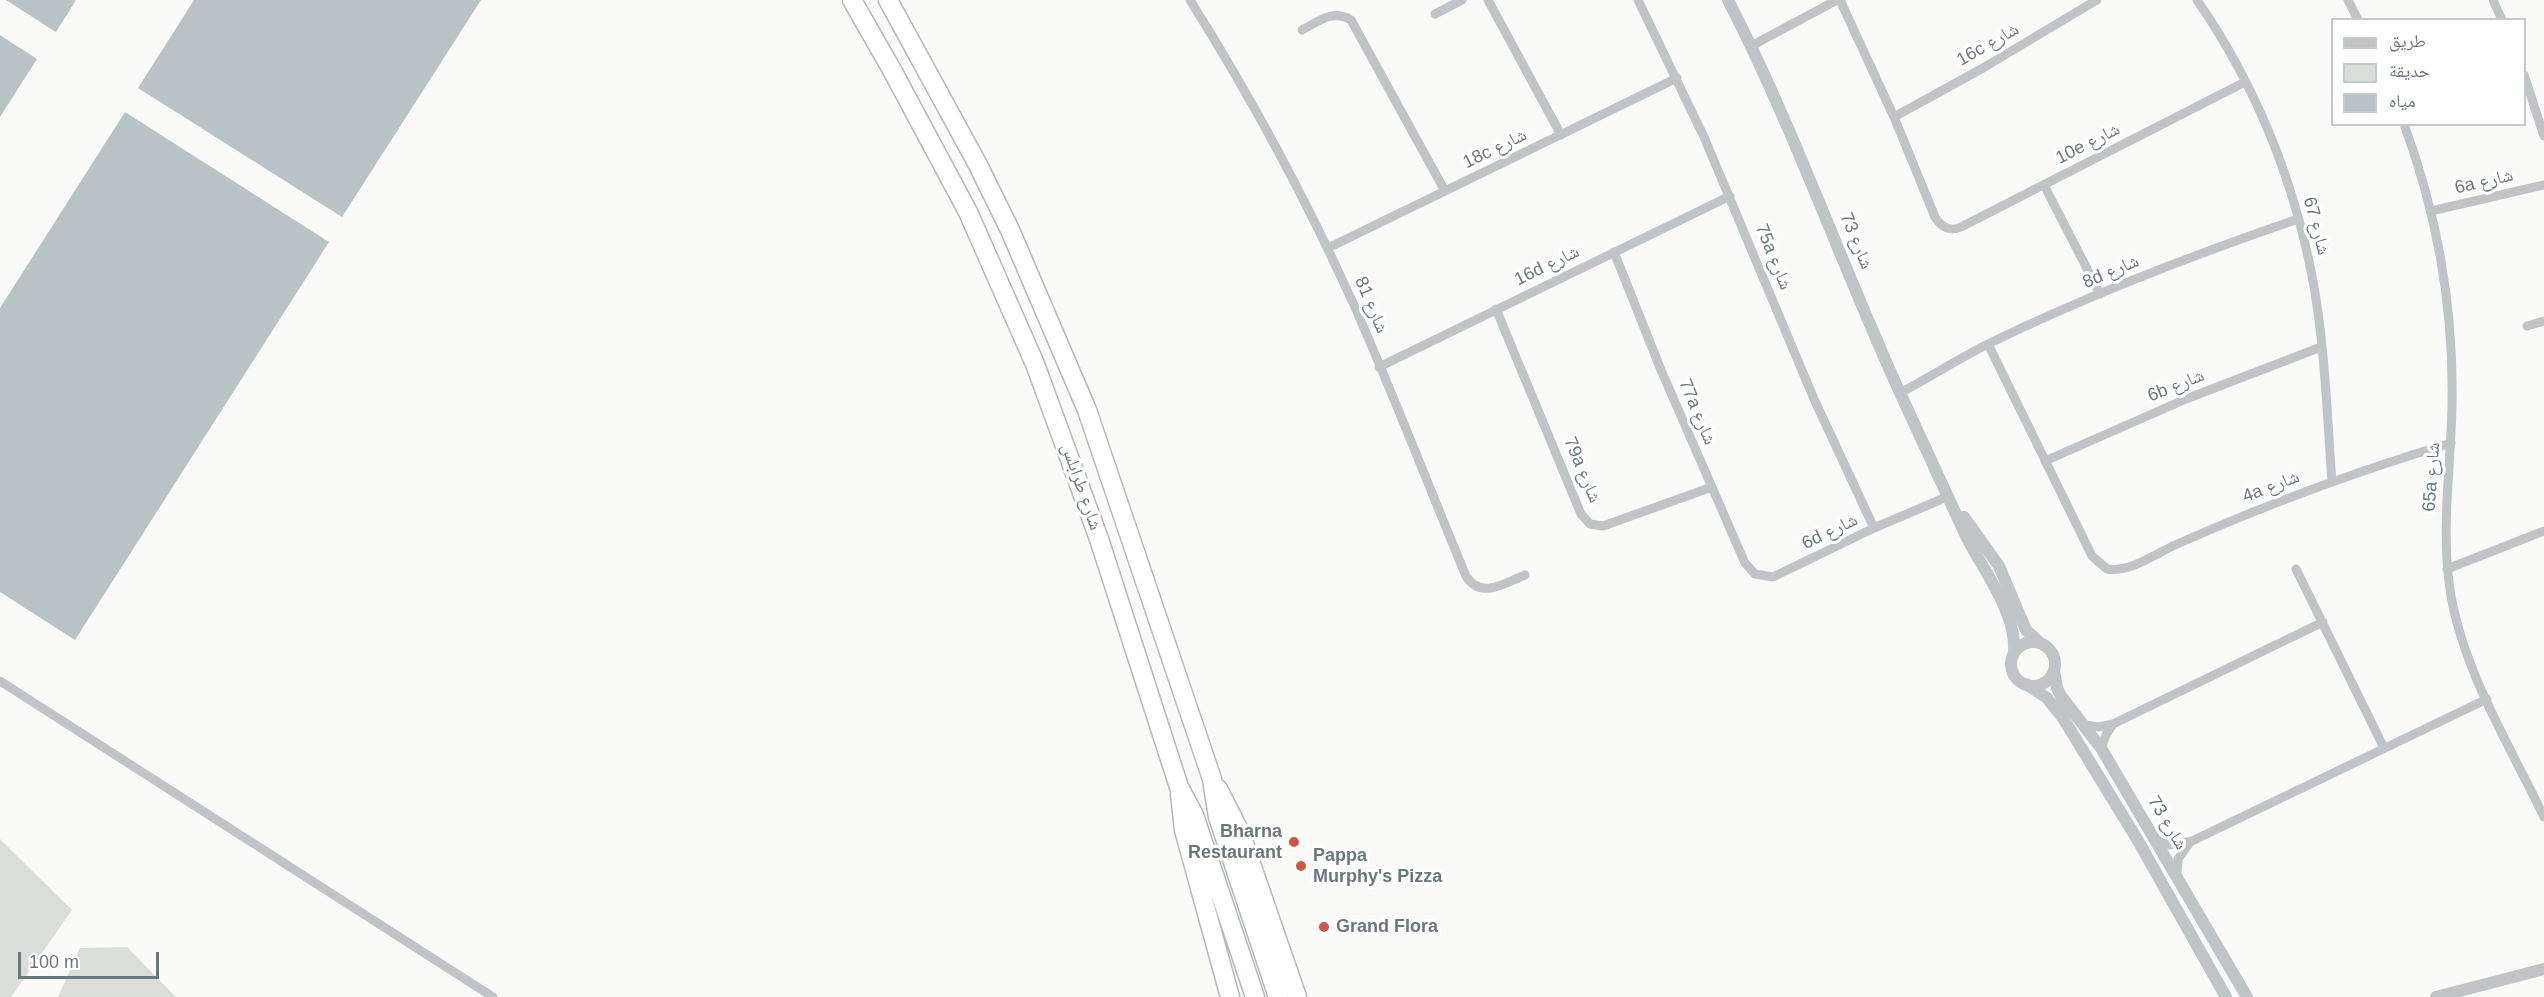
<!DOCTYPE html>
<html>
<head>
<meta charset="utf-8">
<style>
  body { margin:0 }
  #map { position:relative; width:2544px; height:997px; overflow:hidden; background:#fafaf8; font-family:Helvetica,"Noto Naskh Arabic",sans-serif }
  canvas { display:block }
  .legend { position:absolute; left:2331px; top:18px; width:195px; height:108px; box-sizing:border-box; background:#fff; border:2px solid #c3c9cc; margin:0; padding:8px 10px; list-style:none; font-size:18px; color:#68787f }
  .legend li { display:flex; align-items:center; gap:12px; height:30px }
  .legend b { width:30px; border:2px solid #c3c9cc }
  .scale { position:absolute; left:18px; top:952px; width:141px; height:27px; box-sizing:border-box; border:3px solid #68787f; border-top:0; padding-left:8px; font-size:18px; line-height:21px; white-space:nowrap; color:#68787f; -webkit-text-stroke:4px #fff; paint-order:stroke }
</style>
</head>
<body>
<div id="map">
<canvas width="2544" height="997"></canvas>
<ul class="legend">
<li><b style="height:8px;background:#c0c4c7"></b>طريق</li>
<li><b style="height:16px;background:#dbded8"></b>حديقة</li>
<li><b style="height:16px;background:#b8c3c6"></b>مياه</li>
</ul>
<div class="scale">100 m</div>
</div>
<script>
const g = document.querySelector('canvas').getContext('2d');
g.lineJoin = 'round';
function fillPath(path, color) { g.fillStyle = color; g.fill(path, 'evenodd'); }
function stroke(path, color, width, dash) { g.strokeStyle = color; g.lineWidth = width; g.lineCap = dash ? 'butt' : 'round'; g.setLineDash(dash || []); g.stroke(path); }
function write(font, color, halo, rows, align = 'center') {
  g.font = font + ' Helvetica,"Noto Naskh Arabic",sans-serif'; g.lineWidth = 6; g.setLineDash([]); g.textBaseline = 'middle'; g.strokeStyle = halo; g.fillStyle = color; for (const [text, x, y, turn = 0] of rows) {
    g.save(); g.translate(x, y); g.rotate((+turn || 0) * Math.PI / 180); g.textAlign = isNaN(turn) ? turn : align; if (halo) g.strokeText(text, 0, 0); g.fillText(text, 0, 0); g.restore();
  }
}
const green = new Path2D(`
  M0 839 72 910 11 997H0Z
  M127 947 176 997H58L80 948Z`);
const water = new Path2D(`
  M6 0H76L56 32Z
  M194 0H481L342 217 138 88Z
  M0 35 37 59 0 117Z
  M125 112 329 242 75 640 0 592V308Z`);
const minor = new Path2D(`
  M1190 0C1251 97 1306 199 1353 303 1393 393 1428 485 1466 576 1481 600 1505 583 1525 575
  M1488 0 1561 135
  M1638 0 1704 137 1814 399 1874 528
  M1840 0 1894 117 1935 217C1941 227 1950 232 1961 227L2245 82
  M2197 0C2255 84 2294 181 2313 281 2325 347 2327 415 2332 482
  M2348 0 2358 20
  M2493 0 2502 20
  M1435 14 1462 0
  M1302 30C1319 21 1333 9 1351 20L1445 191
  M1751 46 1837 0
  M2524 75 2544 136
  M1894 117 1983 68 2097 0
  M2404 124C2437 214 2454 310 2452 405 2451 469 2440 532 2451 596 2465 674 2510 746 2544 817
  M2044 185 2100 294
  M2431 211 2544 185
  M1328 248 1677 78
  M1614 252 1661 370 1745 563 1755 574 1773 577 1874 528 1949 496
  M1496 309 1581 514 1590 524 1603 526 1712 487
  M2527 326 2544 321
  M1988 344 2092 556 2107 569C2129 573 2155 554 2175 545 2265 505 2357 471 2451 443
  M1379 367 1730 196
  M1900 393C1930 377 1958 359 1988 344 2088 295 2193 255 2298 219
  M2045 461 2186 399 2321 347
  M2296 569 2384 748
  M2447 569 2544 531
  M0 681 493 997
  M2085 725 2099 727 2113 724 2323 622
  M2101 748 2106 735 2113 724
  M2155 839 2169 845 2192 841 2487 699
  M2177 874 2178 859 2190 842`);
const tertiary = new Path2D(`
  M1728 0C1794 128 1841 264 1901 395 1923 442 1944 489 1966 536 1983 570 2017 613 2014 652
  M1964 517 1999 566 2026 630 2040 643
  M2011 664a22 22 0 1 1 44 0a22 22 0 1 1-44 0Z
  M2054 670 2057 688 2061 696 2101 748 2247 997
  M2026 684 2047 698 2063 718 2137 839 2226 997
  M2436 997 2544 969`);
const motorway = new Path2D(`
  M852 0 892 70 968 212 1035 364 1099 539 1179 787 1194 815 1255 997
  M888 0 977 163 1010 230 1087 410 1212 779 1218 817 1278 997
  M1218 789 1240 832 1297 997
  M1180 794 1184 830 1230 997`);
const markers = [
  [1294,842,6,"#d05542"],
  [1301,866,6,"#d05542"],
  [1324,927,6,"#d05542"]
];
const streetNames = [
  ["16c شارع",1988,45,-30],
  ["10e شارع",2088,144,-27],
  ["18c شارع",1495,149,-26],
  ["6a شارع",2484,182,-13],
  ["شارع 67",2316,226,75],
  ["شارع 73",1856,241,68],
  ["75a شارع",1773,257,68],
  ["16d شارع",1547,266,-26],
  ["8d شارع",2111,272,-23],
  ["شارع 81",1371,305,67],
  ["6b شارع",2176,386,-22],
  ["77a شارع",1697,412,67],
  ["79a شارع",1582,470,67],
  ["65a شارع",2432,477,-86],
  ["شارع طرابلس",1081,487,71],
  ["4a شارع",2271,487,-21],
  ["6d شارع",1830,532,-26],
  ["شارع 73",2167,823,59]
];
const poiNames = [
  ["Bharna",1282,832,"right"],
  ["Restaurant",1282,853,"right"],
  ["Pappa",1313,856],
  ["Murphy's Pizza",1313,877],
  ["Grand Flora",1336,927]
];
fillPath(green, '#dbded8');
fillPath(water, '#b8c3c6');
stroke(motorway, '#b4b8ba', 21);
stroke(minor, '#c0c4c7', 9);
stroke(tertiary, '#c0c4c7', 12);
stroke(motorway, '#fff', 18);
for (const [x, y, r, color] of markers) { const dot = new Path2D(); dot.arc(x, y, r, 0, 2 * Math.PI); g.fillStyle = color; g.fill(dot); stroke(dot, '#fff', 2); }
write('18px', '#68787f', '#fff', streetNames);
write('bold 18px', '#68787f', '#fff', poiNames, 'left');
</script>
</body>
</html>
